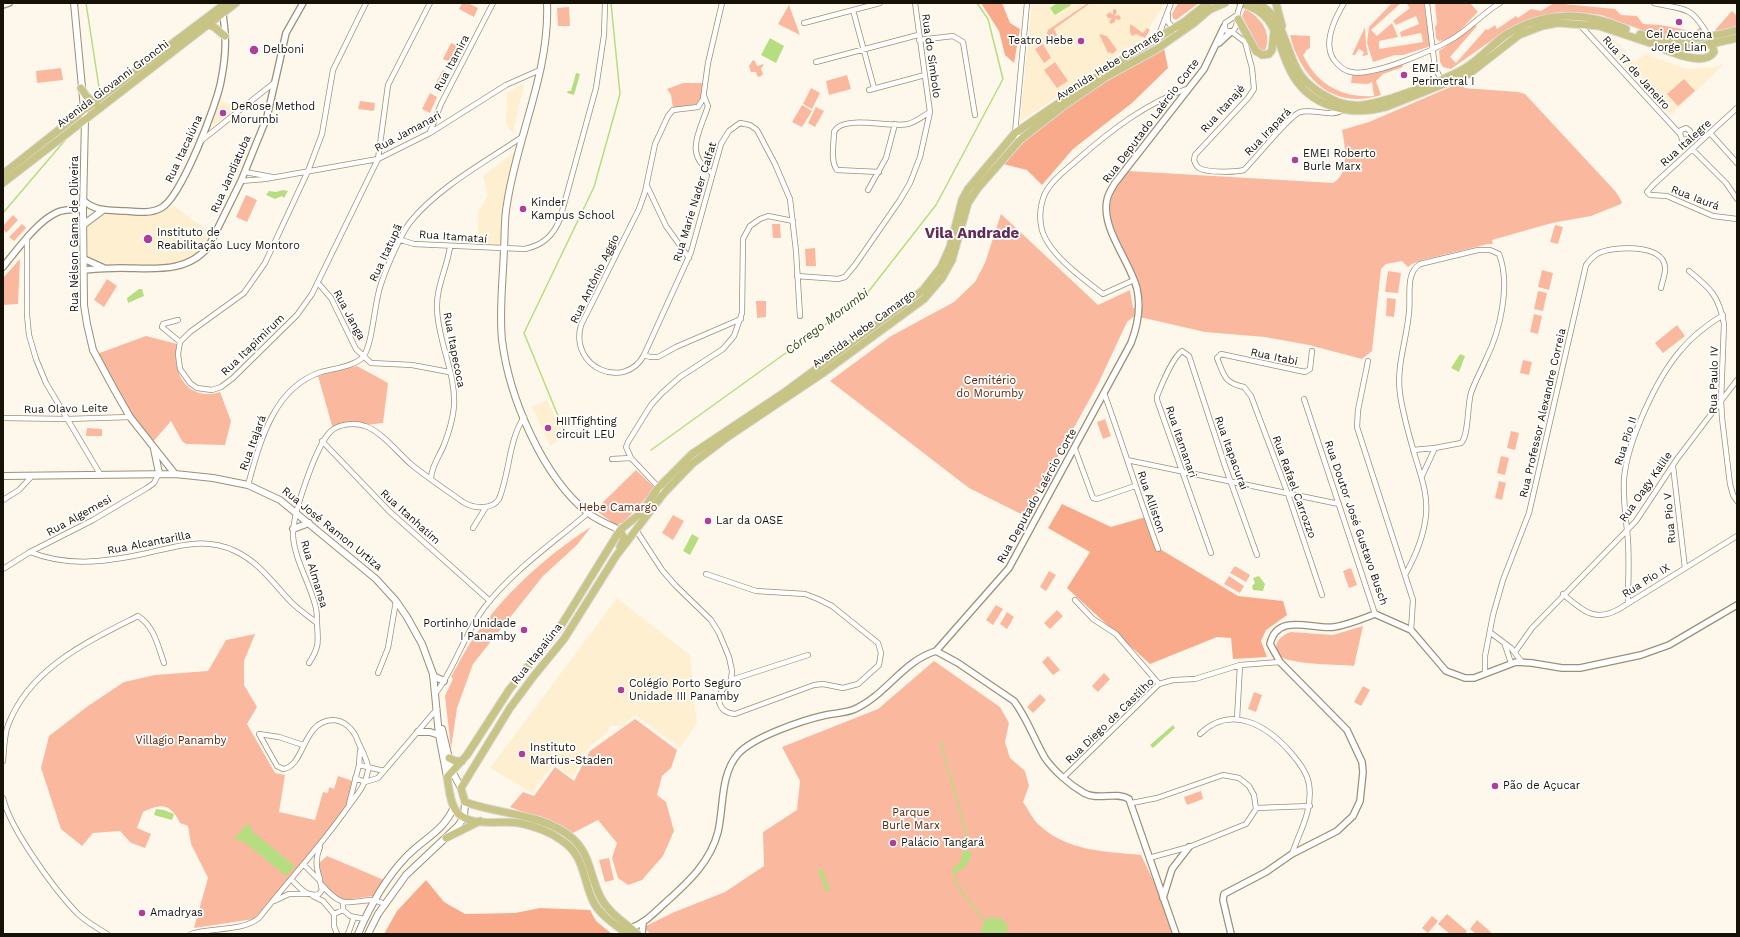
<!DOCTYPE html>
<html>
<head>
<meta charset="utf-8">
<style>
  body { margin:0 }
  #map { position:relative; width:1740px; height:937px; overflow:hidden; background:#fef8ec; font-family:"Work Sans",sans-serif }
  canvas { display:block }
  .frame { position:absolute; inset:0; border:4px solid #161107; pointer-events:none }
</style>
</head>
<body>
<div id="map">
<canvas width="1740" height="937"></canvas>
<div class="frame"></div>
</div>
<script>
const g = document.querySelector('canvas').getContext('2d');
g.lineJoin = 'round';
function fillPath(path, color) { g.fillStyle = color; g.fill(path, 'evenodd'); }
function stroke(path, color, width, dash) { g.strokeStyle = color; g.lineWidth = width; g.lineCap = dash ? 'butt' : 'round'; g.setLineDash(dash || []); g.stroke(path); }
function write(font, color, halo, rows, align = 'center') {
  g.font = font + ' "Work Sans",sans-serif'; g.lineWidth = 3.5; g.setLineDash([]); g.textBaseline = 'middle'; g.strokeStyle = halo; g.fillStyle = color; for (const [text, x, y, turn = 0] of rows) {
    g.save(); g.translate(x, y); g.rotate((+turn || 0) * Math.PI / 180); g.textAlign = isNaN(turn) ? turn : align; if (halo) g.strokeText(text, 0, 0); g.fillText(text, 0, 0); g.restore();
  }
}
const built = new Path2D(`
  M1032 3H1165L1143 38 1020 122Z
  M1605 36 1616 41 1634 62 1645 54 1688 69 1715 67 1722 64 1723 65 1671 115 1602 40Z
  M525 83 520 101 513 133 506 125 507 93Z
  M220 101 239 107 214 125 212 121Z
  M517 150 502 249 478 247V213L488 195 483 176Z
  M174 206 211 233 207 246 201 253 176 265 143 266 108 264 88 256 87 225 104 213 156 214Z
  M547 400 565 436 550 446 532 407Z
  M617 598 690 655 697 723 680 748 635 715 622 726H610L607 733 588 748 573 778 554 763 532 793 490 768Z`);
const green = new Path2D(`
  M462 3H468L478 8 474 17 459 9Z
  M1088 3 1089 4 1054 29 1057 35 1050 40 1047 33 1048 30Z
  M1178 3H1199L1176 20 1173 18 1172 14Z
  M1392 3H1401L1371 30 1377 36 1392 23 1398 37 1379 41V49L1423 42 1421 33 1401 37 1400 32 1419 24 1416 16 1396 25 1393 21 1410 8 1406 3H1424L1430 45 1428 47 1403 55H1395L1373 62 1367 43 1369 27Z
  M1435 3H1470L1478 12C1468 21 1454 41 1439 41L1436 38 1435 27 1437 24Z
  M1554 3 1615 9 1621 15 1637 16 1643 24 1660 25 1687 30V31H1696L1700 27 1702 31 1700 36 1681 37 1662 34 1661 37 1601 15 1585 13 1559 12 1536 17 1509 28 1451 69 1443 67 1440 62 1439 51 1475 25 1477 26 1450 57 1456 63 1486 29 1488 30 1495 25 1497 29 1516 16 1518 18 1531 9 1541 11Z
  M789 5 800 35 778 24Z
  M569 7 570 26H558L557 8Z
  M1115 9 1117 11 1115 16 1119 15 1121 18 1119 20 1115 19V22L1111 24 1109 22 1112 18H1108L1106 15 1110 12 1113 15V10Z
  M1245 9C1260 17 1273 32 1265 50L1262 51 1260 50 1242 16Z
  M1732 11 1737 16V26L1716 31 1715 30Z
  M1130 24 1143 33 1147 28 1150 30 1145 38 1136 34 1132 36 1130 32Z
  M1365 27 1366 44 1368 55 1362 56 1364 52 1359 49 1355 55H1352Z
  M1099 34 1107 36 1117 50 1112 54 1110 52 1108 53Z
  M1290 35 1310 36V48L1305 51 1306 52 1303 55C1316 83 1340 98 1374 96L1372 82 1368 84 1351 83 1352 75C1369 77 1386 70 1402 64L1403 67 1383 74 1376 81 1381 95C1334 111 1300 78 1290 35Z
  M451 43 458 46 450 63 443 59Z
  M1043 44 1051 58 1044 63 1035 49Z
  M753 60 755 61 757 66 764 64 761 69 763 74 760 77 757 76 756 72H751L749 66Z
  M1055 62 1068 81 1057 88 1044 70Z
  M61 68 63 80 37 83 36 71Z
  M443 70 450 74 442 90 434 86Z
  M847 75 851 89 829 95 826 81Z
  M1684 79 1695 91 1678 106 1667 94Z
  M1462 82 1464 88 1518 92 1525 94 1616 192 1622 202 1621 204 1591 216 1552 223 1492 240 1493 244H1488L1422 260 1412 264 1408 267 1402 261 1386 264 1381 269 1372 351 1362 359 1309 345 1265 337 1205 332 1144 318 1133 317 1127 322 1098 384 1025 516 969 488 830 381 891 336 954 302 975 282 985 263 1001 214 1098 305 1130 290 1133 308 1142 310C1147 272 1103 234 1111 200 1114 188 1122 180 1128 171L1333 183C1350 174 1345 145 1342 130L1369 122Z
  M683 83H702L701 99 697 104 673 108 671 95 667 89Z
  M811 88 820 93 812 109 803 104Z
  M430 93 437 97 430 113 422 109Z
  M360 101 375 103 374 111 358 109Z
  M802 105 812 111 802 127 792 122Z
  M816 107 824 111 815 127 808 123Z
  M246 195 257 200 247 222 236 217Z
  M13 215 18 220 6 233 3 229V226Z
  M22 224 26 228 14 241 9 237Z
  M772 224H780L781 238H773Z
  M1555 225 1563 227 1558 244 1550 242Z
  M815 248 816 266H806L805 249Z
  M20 259 18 304 3 305V278Z
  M1542 270 1553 273 1549 290 1538 287Z
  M1388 271 1401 273 1398 293 1385 292Z
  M107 279 117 286 104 307 94 300Z
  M1538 291 1547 293 1543 311 1534 309Z
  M1387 298 1396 299 1394 317 1386 316Z
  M756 301H766V317L757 318Z
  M1534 314 1542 316 1538 334 1530 332Z
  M1677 325 1685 336 1663 353 1655 343Z
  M146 336 177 344C171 373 188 402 220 392L231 421 225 445 186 444 182 441 171 421 152 443 135 420 97 354Z
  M1523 360 1532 362 1529 375 1520 373Z
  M357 366 388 383 383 423 333 429 318 376Z
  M1105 419 1111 436 1103 439 1097 422Z
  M87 428 102 429V436H86Z
  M1511 431 1519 433 1515 450 1507 448Z
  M1501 456 1509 458 1505 475 1497 473Z
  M636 470 655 488 624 522 616 525 595 510Z
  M1499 481 1506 483 1502 500 1495 498Z
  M673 515 684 521 673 540 662 533Z
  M591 527 577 545 543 576 473 664 457 708 451 749 445 696 453 679 451 677C461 659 470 641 483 625 512 587 550 553 591 527Z
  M1235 566 1250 575 1246 582 1230 573Z
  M1351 568 1357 585 1349 588 1343 571Z
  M1049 571 1056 575 1046 591 1040 587Z
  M1229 576 1244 586 1240 593 1224 584Z
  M996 605 1003 609 993 625 986 620Z
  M1057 610 1063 616 1050 629 1044 623Z
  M1007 612 1014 617 1007 629 1000 624Z
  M1363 626 1354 666C1335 664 1307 665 1289 660 1269 655 1274 637 1291 632L1333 635Z
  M255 634 244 661V685L257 707 247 724 275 773 285 775 279 812 315 820 323 792 328 793 329 787 334 789 338 776 353 781 347 806 319 842 254 919 194 928 208 878 191 844 188 826 180 823C170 803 162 803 143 812L137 828 151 834 145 848 131 843 120 831 93 833 82 846 61 829 41 768 49 736 88 706 124 682 155 675 208 671 226 640Z
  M1048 656 1060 670 1053 675 1042 662Z
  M934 661 1000 707 1009 723 1005 742 1010 758 1025 771 1029 786 1023 802C1028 809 1033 820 1039 825 1069 852 1103 851 1141 855L1179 934H650L644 927 672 913 725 892 764 866 763 832 797 810 800 781 782 747 878 709Z
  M1104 673 1110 679 1098 692 1092 686Z
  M1363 686 1370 690 1361 706 1354 702Z
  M1254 692 1262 695 1256 712 1248 709Z
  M1040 694 1046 700 1033 713 1027 707Z
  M635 719 677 750 671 768 662 776 657 795 666 802 674 831 663 856 642 880 628 885 618 878 612 858 617 843 598 820 571 834 563 827 510 807 523 792 534 796 555 767 574 781 590 751Z
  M1201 791 1203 799 1187 805 1184 797Z
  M327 856 384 880 373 896 344 900C325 889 322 885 318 864Z
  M609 858 614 880 605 882 599 860Z
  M1447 914 1467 931 1465 934H1450L1438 924Z
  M1432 916 1438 921 1428 933 1422 928Z
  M1477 920 1493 934H1476L1470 929Z`);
const forest = new Path2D(`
  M981 3H1002L1010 23 1020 29 1014 63 1005 55 999 31Z
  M1164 48 1168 68 1132 103 1073 149 1042 185 1027 170 1003 164 1016 141 1105 81Z
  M1062 504 1111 527 1149 516 1160 549 1238 596 1283 601 1287 615 1266 630 1261 641 1267 657 1233 659 1231 638 1217 637 1150 664 1067 588 1090 552 1048 528Z
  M426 880 444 902 465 914 515 913 540 908 590 910 596 921 612 934H384L397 911Z`);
const water = new Path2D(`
  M1057 3H1070L1071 5 1055 15 1050 8Z
  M770 38 784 46 776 63 761 55Z
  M576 73 580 74 574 95 567 93 568 91H571Z
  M283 190 288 191 284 198 282 196 275 199 266 195 269 191 276 192Z
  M139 289H142L144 296 128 303 127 298Z
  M1460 354 1465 356 1459 372 1451 368Z
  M692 534 699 538 690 555 683 551Z
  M1259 576 1265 584 1263 591 1253 590 1252 586 1255 583 1253 578Z
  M1173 725 1175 728 1153 748 1150 745Z
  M156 809 164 810 174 814 172 820 154 815Z
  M248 823 253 832 295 866 286 876 244 842 234 839Z
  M967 850 972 853C969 865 965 869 953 873L952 868C960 864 962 862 962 852Z
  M822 869 830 890 826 892 818 870Z
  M990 917 1002 919 1008 926 1006 934H980L983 924Z`);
const stream = new Path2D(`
  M86 3 100 94
  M86 115 92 108
  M3 213 66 139
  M563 428 524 333 594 187 620 94 611 3
  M651 450 865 296 936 205 1003 79 988 19 977 3
  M940 741 968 840 967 851
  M956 871 954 881 985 922`);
const minor = new Path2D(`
  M366 3 333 70 322 134 308 171 265 263 244 293 190 332 180 342 178 354 180 369 190 383 197 388 212 390 221 387 233 378 297 315 312 294 378 159 388 85 430 3
  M722 3 708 63 703 99 698 107 673 110 668 116 655 144 645 192 639 209 581 325C569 368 625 391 644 355L650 357H658L676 347 741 319
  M1344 3C1335 18 1322 43 1334 60 1338 65 1344 71 1351 72 1373 77 1434 50 1454 38 1470 28 1483 13 1500 3
  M1427 3 1435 68 1442 81
  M1654 3C1689 11 1690 5 1710 38
  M853 10 874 88
  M1168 15V22L1175 30
  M1237 15 1225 23V28L1227 31 1232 32C1239 26 1236 19 1238 12
  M804 23 880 3
  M1580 25 1680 134 1682 139 1687 140 1691 135 1690 131 1686 128 1681 130 1680 134
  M1232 32 1245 42 1252 68 1254 89 1248 98 1195 155 1194 160C1195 163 1196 166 1199 168 1207 173 1236 172 1244 170 1256 158 1289 116 1300 112 1314 108 1331 118 1343 110
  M1158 37 1171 3
  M919 40 953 36 963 42 975 115
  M816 62 918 35
  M869 90 925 75
  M704 96 708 106C700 132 683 154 712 173
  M1737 108 1653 185 1647 192 1650 195 1667 196 1713 216 1737 219
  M430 132 441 104 493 3
  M1710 133 1737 163
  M1021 139 1015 133 1027 3
  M201 141 275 82
  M1692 149 1726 183 1737 199
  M245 172 272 177
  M879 172 837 170C830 161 834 143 834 132 842 114 891 128 908 124 916 122 923 116 930 112
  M241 181 265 179 378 159 430 133 506 85 540 70
  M647 186 666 226 689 258
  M868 190 886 158 895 124
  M27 239V315L29 335 36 359 46 383 100 474
  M401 240 414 244 525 249C543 245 553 236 560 219L596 88 604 35 605 3
  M1689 271C1710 288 1719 296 1724 324L1721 401 1722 418 1730 484 1733 495 1737 501
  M797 276 838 279 845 277 855 265 900 200 910 183 920 157 930 112 915 3
  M1134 280 1103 294C1083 279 1044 251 1041 225 1039 214 1041 200 1047 190 1054 178 1067 169 1077 160 1111 130 1146 103 1189 88
  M318 283 331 298 356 349 371 363 412 365 449 372
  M178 320 163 324 162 327 180 342
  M1312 351 1310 369 1305 372 1221 354 1217 358C1224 375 1224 383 1244 387L1251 396 1288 494 1322 595
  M644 355 691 252 721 144 729 131 740 123 750 125 757 130 775 164 790 199 796 251 800 316
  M1368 361 1358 410 1357 427 1413 600 1411 630
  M1104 393C1123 445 1139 498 1158 549
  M1304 399 1375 614
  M3 418 67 419 130 417
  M322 441 389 511 490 601
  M1075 449 1093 498 1097 499 1135 486
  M1413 450 1435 448
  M631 458 626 447 628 442 651 405 662 393 680 377 723 349 734 336 742 313 743 239 750 226 760 219 768 216 793 221
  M612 459 631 458 664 493
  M1127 460 1339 504
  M1673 466 1685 568
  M431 478C432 465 439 457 444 445 449 432 453 419 454 406 456 373 438 342 437 309 436 287 447 268 450 247
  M248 485C260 442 273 388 321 372 332 369 356 366 363 357 373 344 374 303 381 284 386 269 401 233 411 221 439 187 485 162 522 137
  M3 500 19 490 32 476
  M473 528 486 507
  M636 530 662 570 675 585 711 620 719 633 729 657 732 671 731 680 723 689 718 698C720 708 724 713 735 714L814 685 823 684 843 688 858 684 879 665 881 653 878 643 832 606 818 599 805 594 756 591 706 574
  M30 552C68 567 104 562 143 554 175 547 204 536 235 551 259 562 273 583 291 602 299 610 308 616 317 623
  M1211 553 1157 400V396C1162 384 1172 358 1182 351L1189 356 1225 466 1257 555
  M3 569 30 552 93 520 147 488 154 483 159 473
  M1405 575C1415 557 1424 536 1426 515 1428 494 1421 476 1415 456 1409 435 1403 415 1400 394 1396 366 1407 339 1409 312 1411 297 1405 273 1420 264L1478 250H1490L1499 254C1511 285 1500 331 1486 359 1481 371 1475 381 1471 393 1467 406 1469 436 1461 443L1435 448 1422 476
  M1563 594C1582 610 1594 623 1619 609L1737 536
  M1075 600 1093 619 1116 634 1159 684
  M1628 603C1628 579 1630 554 1627 530 1625 513 1623 497 1624 479 1627 442 1657 377 1681 350 1693 335 1707 325 1723 315
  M1491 633 1511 648 1522 662
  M1505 645 1511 663
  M1515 652 1532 628 1636 521 1677 459 1737 380
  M309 663C320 646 318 642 317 623 317 618 317 613 316 608 310 583 295 561 293 536 292 516 316 445 331 431 339 424 355 422 365 426 381 431 399 454 412 465 428 478 446 490 463 502 474 509 492 510 499 499 510 472 508 442 524 417
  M378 673 388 648 396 601
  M1485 674V656L1493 615 1503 580 1529 513 1586 265C1589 261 1592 257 1597 254 1611 246 1663 243 1665 267 1666 273 1662 282 1661 288
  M731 680 808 655
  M436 693C455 667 464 635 484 608 513 570 552 544 588 513
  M1237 719 1240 665
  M259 734 279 737 303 745
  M1200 734C1231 704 1267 725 1291 753 1299 762 1307 772 1309 784 1313 811 1300 830 1292 854
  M3 761C4 750 4 736 8 725 30 668 87 642 138 616 154 626 158 646 164 663
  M359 765 384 771
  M1064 777 1159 684 1173 680 1195 679 1240 665 1280 662
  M355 778 365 782 378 778 437 709
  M3 798C10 829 56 892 79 915 87 922 97 928 107 934
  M1132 803 1157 798 1223 775 1239 778 1249 786 1254 795 1256 809 1246 824 1189 847 1149 858
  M349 804 359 765 360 751
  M1256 808 1310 806
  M291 879C299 887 307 898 319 894L322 890 320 881 304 865
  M320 879C316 868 315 859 320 847
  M322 885C327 891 334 898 341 901 353 906 369 895 384 904
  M313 896 323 901 334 914V926L337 934
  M274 901 289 894H307
  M343 910 350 916 364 919
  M334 914 343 910V902
  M191 934C213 927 241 932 259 918 288 881 321 846 348 807 356 796 366 785 368 770 369 761 360 748 357 739 353 729 344 720 332 720 302 722 305 766 283 769L277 766 259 734
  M348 934 354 917`);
const tertiary = new Path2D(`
  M3 5 9 3
  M1219 43 1231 32
  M83 200C95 212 110 210 126 211 137 212 150 214 161 208 181 198 217 104 221 81 224 66 226 50 225 35 225 27 223 19 223 11
  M84 259 104 268
  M3 267C17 250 38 220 58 212 65 209 75 210 83 209
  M84 270C96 269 108 268 121 268 152 268 187 274 209 246L241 181 267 117 286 33 303 3
  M936 651 958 663 1014 701C1027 718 1034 739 1045 758 1054 771 1070 785 1084 793 1098 801 1116 791 1129 799L1176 934
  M1163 898 1172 869 1189 847
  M631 928C645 923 654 913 665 903 687 883 710 863 718 832 724 806 720 775 738 754 753 737 803 720 826 715 836 713 846 713 855 709 886 695 903 661 936 651L1009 568 1131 343C1138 325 1141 307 1137 289 1130 261 1101 229 1107 200 1108 194 1112 188 1115 183L1204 69 1224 27
  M642 934 643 923
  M1231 934 1223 900 1224 894 1266 872 1292 854 1337 831 1353 816 1360 801 1363 772 1362 762 1347 730 1280 662 1270 644C1277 612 1313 630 1334 627 1348 625 1362 619 1375 614L1411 630 1446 671 1465 678H1474L1516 662 1532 663 1562 668H1580L1641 655 1669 645 1737 605`);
const secondary = new Path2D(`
  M74 3 85 119 83 209 84 305 87 324 93 350 114 389 130 417 175 474
  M547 3C550 72 517 136 507 204 504 219 505 234 504 249 503 280 499 310 502 340 509 397 542 476 588 513 597 520 609 525 620 530
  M83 225 103 210
  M154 449 159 473
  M3 476 175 474 213 478 248 485 280 500 376 579 396 601 407 617 422 644 433 674 439 735 447 777
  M293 529 309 523
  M433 676 444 681
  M442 729 452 771 461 788
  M418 732H430L439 735
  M358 934C370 906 385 879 406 857 424 838 443 832 454 807
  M368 934 378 914 406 875 458 826 464 817 465 802`);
const primary = new Path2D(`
  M1240 3C1279 13 1275 42 1291 72 1309 107 1351 117 1386 107L1469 74 1519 35 1542 26 1558 23 1599 26 1650 43 1674 47H1697L1737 38
  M1257 3C1284 17 1284 45 1297 69 1305 85 1322 95 1338 102 1356 109 1375 103 1392 98 1415 90 1443 81 1465 68 1480 59 1492 44 1507 34 1547 10 1585 12 1626 29
  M1276 3 1282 26
  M1238 19 1256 51 1262 55 1269 54 1272 50 1274 31
  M205 24 214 27 225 36
  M1640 34C1672 44 1705 39 1737 30
  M1659 47C1670 52 1705 67 1714 52L1711 40
  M81 88 86 96 96 104
  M3 174 84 110 226 3
  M3 183 236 3
  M620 530 624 539 620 547
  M449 758 455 761H462
  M446 838 480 821
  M627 934C616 925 601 916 594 903 582 880 586 856 561 840 549 831 534 826 519 823 501 820 470 828 457 812 450 804 449 788 447 777L467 755 509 690 562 624 620 530 641 513 658 488 692 454 782 394 923 290 941 267 950 247 962 200 968 189 1015 133 1129 55 1184 22 1208 3
  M638 934C625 923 609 913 601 898 590 878 591 854 572 838 543 813 500 815 465 802L461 788 510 708 533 677 564 639 616 556 664 493 692 464 729 436 823 373 924 299 942 278 952 260 968 203 978 188 1021 139 1066 104 1104 78 1157 49 1194 23 1209 10 1225 3`);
const minorBridge = new Path2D(`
  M1238 12 1241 3`);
const markers = [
  [1679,22,4,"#b03d98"],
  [1081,41,4,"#b03d98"],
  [254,50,5,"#b03d98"],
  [1404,75,4,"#b03d98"],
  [223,113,4,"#b03d98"],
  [1295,160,4,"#b03d98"],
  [523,209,4,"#b03d98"],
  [148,239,5,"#b03d98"],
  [548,428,4,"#b03d98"],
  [708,521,4,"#b03d98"],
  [524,630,4,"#b03d98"],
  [621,690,4,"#b03d98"],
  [522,754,4,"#b03d98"],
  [1495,786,4,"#b03d98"],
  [893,843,4,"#b03d98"],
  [142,913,4,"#b03d98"]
];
const poiNames = [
  ["Cei Acucena",1679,35,"center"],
  ["Jorge Lian",1679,48,"center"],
  ["Teatro Hebe",1073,41,"right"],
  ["Delboni",263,50],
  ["EMEI",1412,69],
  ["Perimetral I",1412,82],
  ["DeRose Method",231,107],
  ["Morumbi",231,120],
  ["EMEI Roberto",1303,154],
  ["Burle Marx",1303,167],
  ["Kinder",531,203],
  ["Kampus School",531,216],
  ["Instituto de",157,233],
  ["Reabilitação Lucy Montoro",157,246],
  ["HIITfighting",556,422],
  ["circuit LEU",556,435],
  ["Lar da OASE",716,521],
  ["Portinho Unidade",516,624,"right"],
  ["I Panamby",516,637,"right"],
  ["Colégio Porto Seguro",629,684],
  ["Unidade III Panamby",629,697],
  ["Instituto",530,748],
  ["Martius-Staden",530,761],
  ["Pão de Açucar",1503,786],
  ["Palácio Tangará",901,843],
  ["Amadryas",150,913]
];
const streetNames = [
  ["Rua do Símbolo",931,56,82],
  ["Rua Itamira",452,63,-62],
  ["Avenida Hebe Camargo",1110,65,-32],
  ["Rua 17 de Janeiro",1636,73,48],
  ["Avenida Giovanni Gronchi",113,84,-37],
  ["Rua Itanajé",1223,109,-48],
  ["Rua Deputado Laércio Corte",1151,121,-53],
  ["Rua Jamanari",408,132,-28],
  ["Rua Irapará",1268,132,-46],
  ["Rua Italegre",1686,143,-42],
  ["Rua Itacaiúna",184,149,-65],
  ["Rua Jandiatuba",231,174,-66],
  ["Rua Iaurá",1695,198,21],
  ["Rua Marie Nader Calfat",695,202,-73],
  ["Rua Nélson Gama de Oliveira",75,234,-90],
  ["Rua Itamataí",453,237,4],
  ["Rua Itatupã",386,253,-65],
  ["Rua Antônio Aggio",595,279,-64],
  ["Rua Janga",349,315,62],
  ["Avenida Hebe Camargo",864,329,-36],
  ["Rua Itapimirum",253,345,-44],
  ["Rua Itapecoca",454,350,79],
  ["Rua Itabi",1274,357,12],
  ["Rua Paulo IV",1714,380,-89],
  ["Rua Olavo Leite",66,409,-1],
  ["Rua Professor Alexandre Correia",1543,413,-77],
  ["Rua Pio II",1626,441,-72],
  ["Rua Itamanari",1181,442,71],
  ["Rua Itajará",253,443,-70],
  ["Rua Itapacuraí",1231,453,70],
  ["Rua Rafael Carrozzo",1294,487,70],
  ["Rua Oagy Kalile",1646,487,-55],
  ["Rua Deputado Laércio Corte",1037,496,-61],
  ["Rua Alliston",1151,502,71],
  ["Rua Algemesi",79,516,-29],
  ["Rua Itanhatim",410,517,42],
  ["Rua Pio V",1670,518,-95],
  ["Rua Doutor José Gustavo Busch",1356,523,71],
  ["Rua José Ramon Urtiza",332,529,39],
  ["Rua Alcantarilla",149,543,-11],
  ["Rua Almansa",314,574,73],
  ["Rua Pio IX",1646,581,-32],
  ["Rua Itapaiúna",537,654,-52],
  ["Rua Diego de Castilho",1110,721,-44]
];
const parkNames = [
  ["Cemitério",990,381],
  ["do Morumby",990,394],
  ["Hebe Camargo",618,508],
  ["Villagio Panamby",181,741],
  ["Parque",911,813],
  ["Burle Marx",911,826]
];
const waterNames = [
  ["Córrego Morumbi",827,322,-37]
];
const districtNames = [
  ["Vila Andrade",972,234]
];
fillPath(built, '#ffefd1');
fillPath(green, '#fab89f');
fillPath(forest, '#f9aa8b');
fillPath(water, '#b6de80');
stroke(stream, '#b6de80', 1.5);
stroke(minor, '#9e9074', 6);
stroke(tertiary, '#9e9074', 8);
stroke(secondary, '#9e9074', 8);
stroke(primary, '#dad9d7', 9);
stroke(minor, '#fff', 4.5);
stroke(tertiary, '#fff', 5.5);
stroke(secondary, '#fff', 6);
stroke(primary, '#c7c486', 7);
stroke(minorBridge, '#9e9074', 6, []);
stroke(minorBridge, '#fff', 4.5);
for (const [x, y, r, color] of markers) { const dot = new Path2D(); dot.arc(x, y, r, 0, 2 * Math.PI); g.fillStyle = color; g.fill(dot); stroke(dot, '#fff', 1.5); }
write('11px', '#161107', '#fff', poiNames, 'left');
write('11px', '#161107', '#fff', streetNames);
write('11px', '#5f2307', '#fff', parkNames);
write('italic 12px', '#2e4500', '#fff', waterNames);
write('bold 15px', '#632a55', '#fff', districtNames);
</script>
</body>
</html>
